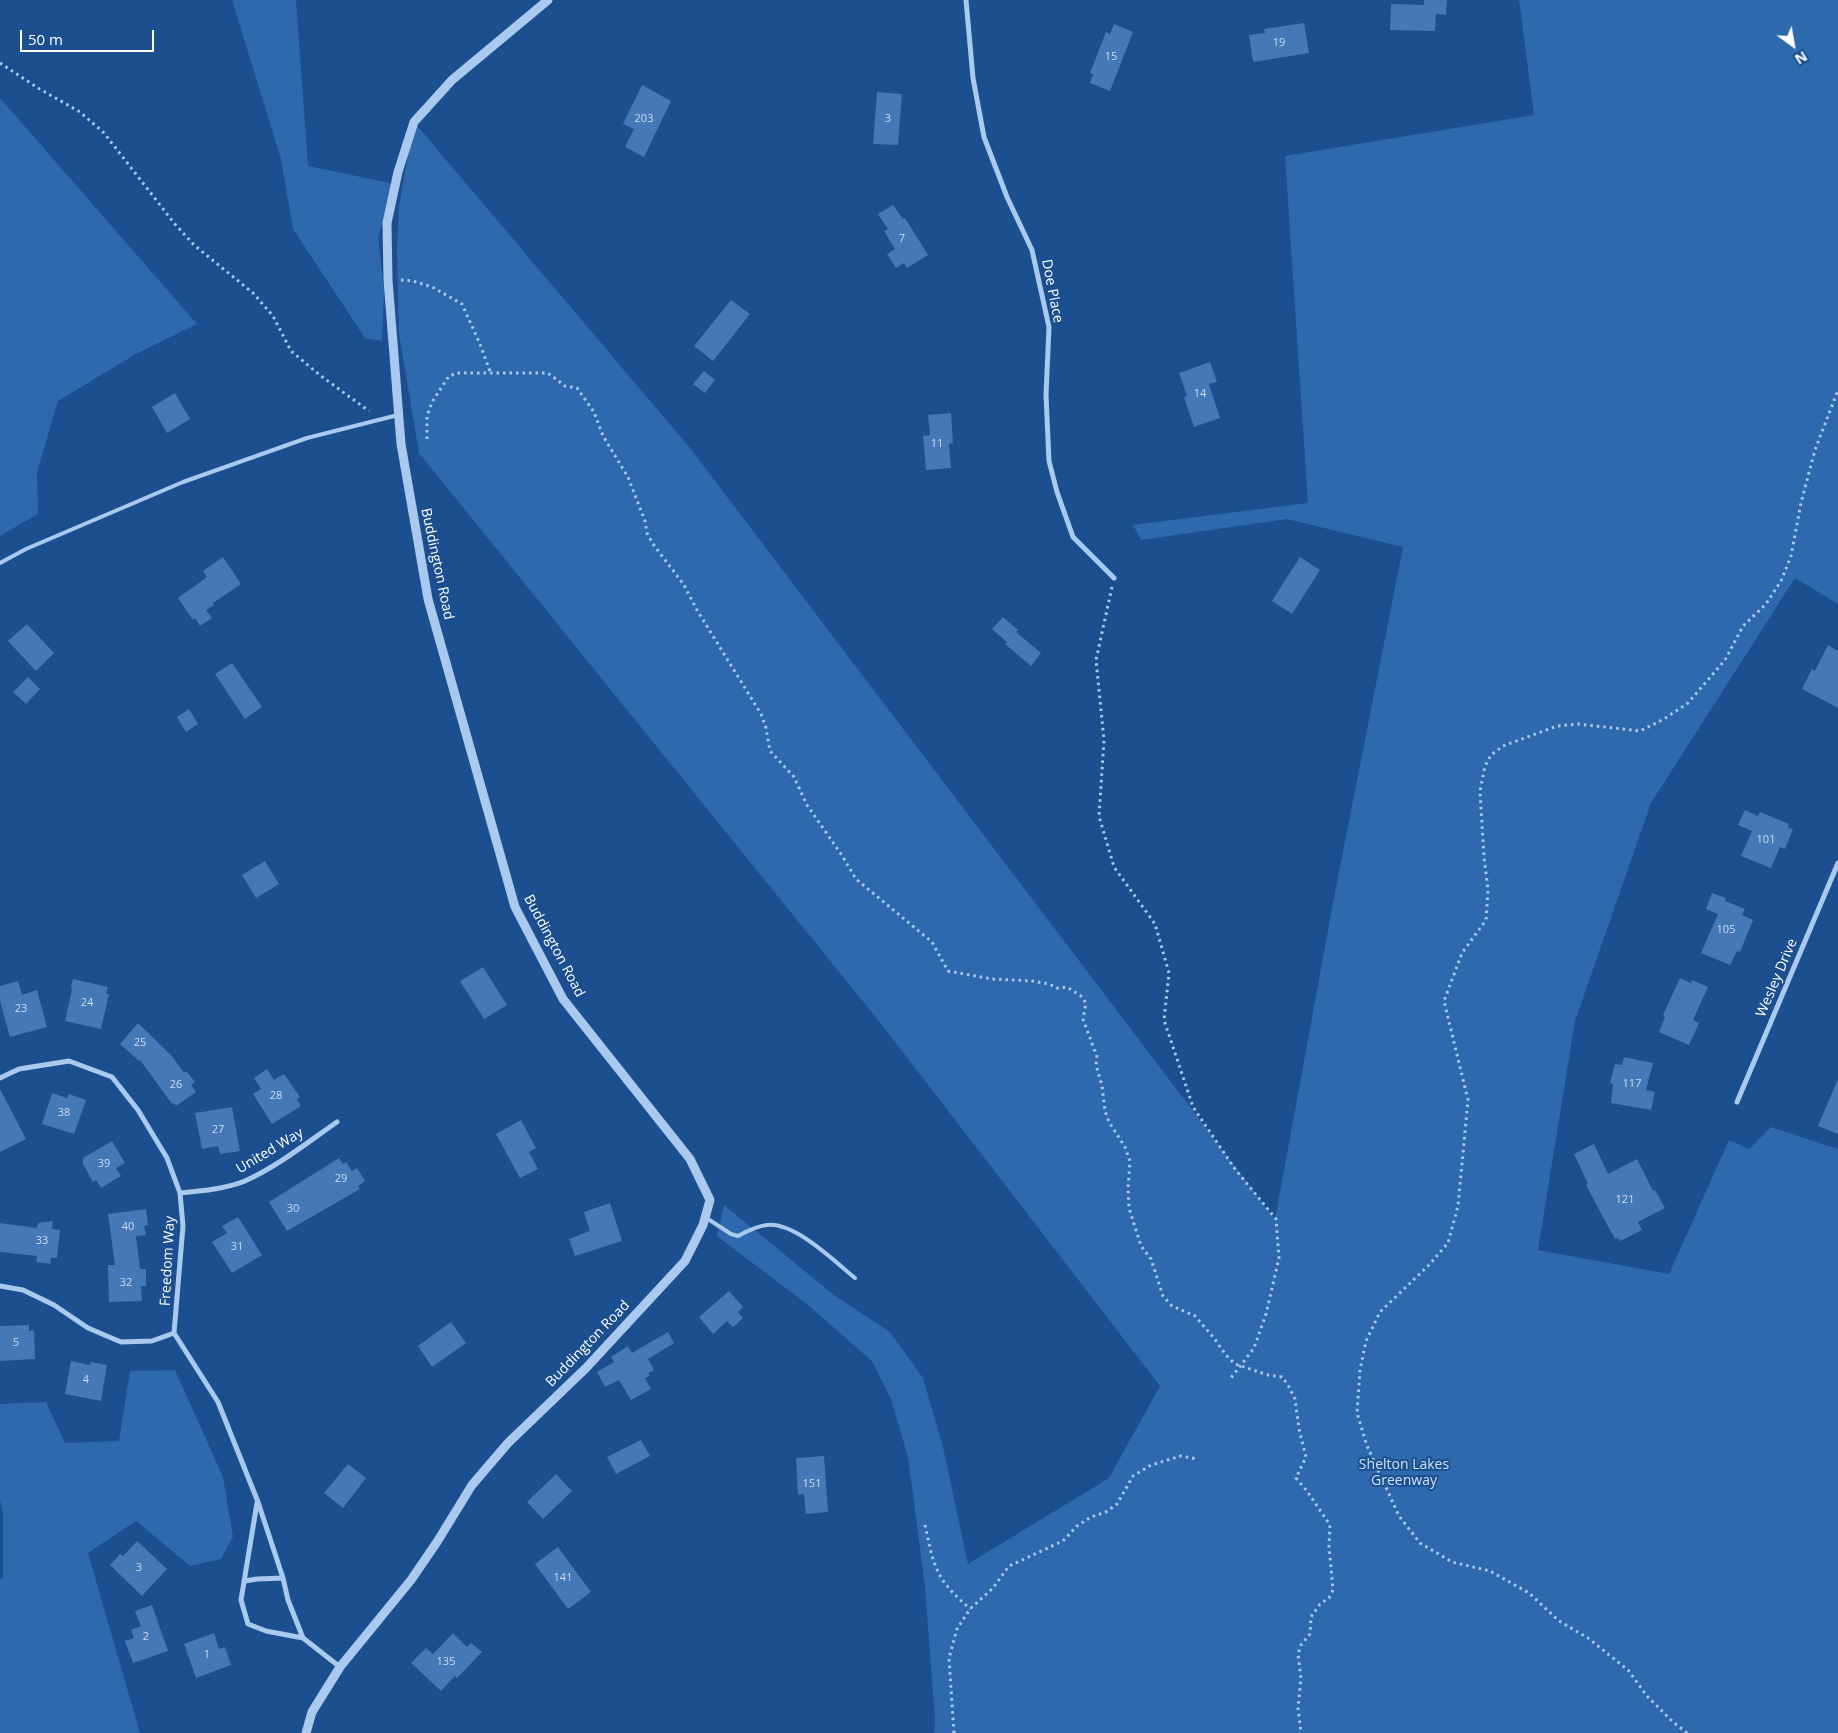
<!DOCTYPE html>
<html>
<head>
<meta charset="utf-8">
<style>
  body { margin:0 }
  #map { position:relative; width:1838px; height:1733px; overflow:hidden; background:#1b4f8f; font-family:"Open Sans",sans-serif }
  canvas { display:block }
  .north { position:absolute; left:1768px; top:20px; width:50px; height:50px; -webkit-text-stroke:4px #1b4f8f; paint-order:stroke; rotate:148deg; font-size:14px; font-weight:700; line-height:20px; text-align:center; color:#fff }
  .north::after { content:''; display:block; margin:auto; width:18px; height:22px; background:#fff; clip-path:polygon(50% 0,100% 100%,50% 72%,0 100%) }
  .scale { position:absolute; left:20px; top:30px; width:134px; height:22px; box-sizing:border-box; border:2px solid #fff; border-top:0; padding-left:6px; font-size:15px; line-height:18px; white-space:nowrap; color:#fff; -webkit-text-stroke:4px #1b4f8f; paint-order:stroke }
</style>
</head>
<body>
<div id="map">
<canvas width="1838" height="1733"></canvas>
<div class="north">N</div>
<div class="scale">50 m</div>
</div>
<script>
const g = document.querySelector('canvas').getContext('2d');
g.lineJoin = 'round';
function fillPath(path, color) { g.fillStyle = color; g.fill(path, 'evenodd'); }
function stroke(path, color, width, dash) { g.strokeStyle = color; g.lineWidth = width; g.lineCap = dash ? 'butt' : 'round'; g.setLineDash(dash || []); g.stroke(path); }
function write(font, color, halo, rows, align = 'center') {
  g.font = font + ' "Open Sans",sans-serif'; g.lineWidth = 4; g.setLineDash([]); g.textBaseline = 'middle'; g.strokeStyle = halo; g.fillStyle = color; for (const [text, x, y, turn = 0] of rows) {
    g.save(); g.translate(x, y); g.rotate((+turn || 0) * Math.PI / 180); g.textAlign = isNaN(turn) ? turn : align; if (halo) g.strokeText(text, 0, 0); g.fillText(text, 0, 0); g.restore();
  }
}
const green = new Path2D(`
  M232 0H296L308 166 395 184 378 237 384 291 382 341 365 338 293 229 281 159Z
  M1519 0H1838V604L1795 578 1651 803 1575 1021 1538 1250 1669 1274 1729 1140 1749 1149 1771 1127 1838 1149V1733H934L935 1720 925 1587 908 1457 891 1399 872 1361 808 1305 717 1236 724 1205 834 1295 890 1332 923 1378 943 1447 968 1564 1109 1478 1160 1386 882 1025 419 453 399 334 397 251 399 206 414 122 690 448 1275 1219 1336 887 1403 547 1287 519 1141 540 1133 525 1308 503 1285 156 1534 115Z
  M0 98 197 324 136 354 58 401 37 472 38 514 0 536Z
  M175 1370 223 1477 233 1537 221 1559 190 1566 136 1521 88 1553 140 1733H0V1579L3 1577V1513L0 1500V1404L46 1402 65 1443 119 1441 130 1371Z`);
const building = new Path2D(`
  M1424 0H1447L1446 15 1436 14 1435 31 1390 30 1391 4 1424 5Z
  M1304 23 1309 53 1253 62 1249 35 1265 33 1264 29Z
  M1114 24 1133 32 1110 91 1090 83 1093 74 1090 73 1106 32 1110 34Z
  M642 85 671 101 644 157 625 147 634 129 623 124Z
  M877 92 902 94 898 145 873 144Z
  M893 205 903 219 905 218 928 255 907 268 904 263 896 268 887 254 895 249 884 231 888 229 878 214Z
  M731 300 750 314 713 361 694 346Z
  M1210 362 1217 382 1209 384 1220 418 1194 427 1184 397 1187 396 1179 373Z
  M704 371 715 380 705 393 693 384Z
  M175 393 190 419 167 433 152 407Z
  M951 413 953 443 949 444 951 468 926 470 923 436 930 435 928 415Z
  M223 557 241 584 213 603 214 605 206 610 212 618 200 626 195 618 193 620 178 598 207 577 203 571Z
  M1300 557 1320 570 1292 614 1272 601Z
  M1003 617 1018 630 1016 632 1041 653 1031 666 1005 644 1007 642 992 629Z
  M27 624 54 653 36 671 8 641Z
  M1828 645 1838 651V708L1802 689 1812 669 1815 671Z
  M232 663 262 707 245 719 215 674Z
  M28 677 40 689 26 704 13 692Z
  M189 709 198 724 186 732 177 717Z
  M1745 810 1758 816 1760 812 1789 824 1788 828 1793 829 1785 849 1780 847 1771 868 1741 856 1752 831 1738 825Z
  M265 861 279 884 256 898 242 875Z
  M1712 893 1726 898 1725 901 1745 909 1742 915 1753 920 1740 952 1737 951 1730 965 1701 953 1718 914 1706 909Z
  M483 967 507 1005 484 1019 460 981Z
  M1680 978 1691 983 1692 980 1708 987 1693 1020 1699 1023 1689 1045 1659 1032 1665 1017 1663 1015Z
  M73 979 108 987 106 994H109L101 1029 65 1021 72 990 71 987Z
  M18 981 22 995 37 990 47 1027 10 1037 0 1001V986Z
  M138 1023 172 1056 184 1073 186 1071 195 1082 191 1085 196 1092 176 1106 174 1103 172 1104 140 1060 139 1061 120 1044Z
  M1624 1057 1653 1063 1646 1090 1655 1092 1651 1110 1611 1103 1613 1084 1610 1083 1615 1064 1622 1065Z
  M267 1069 274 1080 284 1074 300 1097 297 1099 301 1106 272 1124 253 1094 261 1089 254 1078Z
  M1838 1079V1134L1818 1126Z
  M0 1089 26 1139 0 1152Z
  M52 1093 67 1098 69 1094 86 1100 74 1134 42 1124Z
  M232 1107 240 1151 220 1154 218 1146 202 1149 195 1113Z
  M521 1120 536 1148 529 1152 538 1169 520 1178 496 1134Z
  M112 1141 125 1163 116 1168 121 1176 101 1188 96 1180 93 1182 83 1164V1158Z
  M1594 1144 1608 1174 1637 1159 1653 1191 1655 1190 1665 1208 1638 1222 1642 1230 1620 1241 1618 1238 1615 1239 1604 1219 1586 1185 1588 1184 1574 1154Z
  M339 1158 343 1164 346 1162 352 1171 357 1168 365 1181 358 1186 360 1189 287 1231 269 1202Z
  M610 1203 622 1241 575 1256 569 1239 590 1231 584 1212Z
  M146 1209 148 1225 144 1226 146 1235 136 1236 140 1269H146V1286H141L142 1301 109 1302 108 1265H115L108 1214Z
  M238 1217 262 1255 232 1273 212 1242 227 1233 222 1226Z
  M53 1221 52 1229 60 1230 57 1258H51L50 1264 36 1262 37 1256 0 1252V1223L37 1228 38 1223Z
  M729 1291 743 1307 738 1312 743 1318 733 1327 727 1321 713 1334 699 1317Z
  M451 1322 466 1343 432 1367 418 1346Z
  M29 1325V1331L34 1330 35 1359 0 1361V1326Z
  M668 1332 674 1343 648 1359 654 1370 648 1373 650 1376 645 1378 651 1389 631 1400 619 1380 605 1387 597 1372 614 1362 611 1357 628 1346 632 1353Z
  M71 1361 90 1365 91 1362 107 1365 101 1401 65 1394Z
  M641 1440 650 1456 616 1474 607 1457Z
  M824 1456 828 1512 806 1514 804 1494 798 1495 796 1458Z
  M348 1464 366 1478 343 1508 324 1493Z
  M556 1474 572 1491 543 1519 527 1502Z
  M137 1541 167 1569 142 1596 110 1565 120 1554 123 1556Z
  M558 1547 591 1592 568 1609 535 1564Z
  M152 1605 168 1651 133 1663 125 1641 134 1638 131 1630 141 1626 135 1611Z
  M214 1633 219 1649 225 1647 231 1665 196 1678 184 1644Z
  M453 1633 467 1647 471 1643 482 1652 457 1678 455 1676 441 1691 411 1663 426 1648 433 1654Z`);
const path = new Path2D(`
  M0 63 38 88 80 112 104 133 174 223 194 245 253 293 273 316 291 351 321 376 369 411
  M401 280 413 281 432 287 462 304 480 344 491 374
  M427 439V416L432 402 449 376 457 373H548L565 386 577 388 594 412 603 436 628 477 645 521 647 533 653 544 684 585 697 610 761 714 766 728 770 751 794 777 807 805 841 854 856 879 932 942 948 971 992 979 1032 981 1049 984 1057 988 1067 987 1081 996 1086 1003 1083 1019 1097 1057 1096 1065 1102 1086 1105 1111 1109 1122 1125 1147 1130 1161 1128 1188 1129 1208 1141 1246 1151 1259 1163 1296 1172 1306 1195 1316 1214 1338 1225 1354 1235 1364 1268 1375 1282 1377 1288 1385 1295 1399 1299 1429 1306 1457 1296 1478 1307 1491 1330 1525 1329 1546 1333 1590 1329 1598 1320 1604 1311 1617 1310 1634 1301 1645 1298 1654 1301 1679 1298 1708 1301 1733
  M1112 587 1096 660 1104 740 1099 816 1114 867 1155 924 1169 973 1164 1020 1193 1107 1235 1169 1276 1219 1279 1258 1266 1314 1254 1348 1231 1378
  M925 1525C930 1547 933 1570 948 1587 954 1595 963 1602 970 1609
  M954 1733 949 1658 957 1629 970 1609 993 1588 1009 1566 1063 1541 1077 1526 1091 1517 1106 1512 1117 1504 1133 1476 1151 1465 1181 1456 1197 1459
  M1687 1733 1673 1722 1647 1696 1628 1670 1588 1638 1559 1621 1529 1593 1490 1571 1452 1562 1420 1543 1399 1516 1367 1446 1357 1413 1360 1370 1366 1341 1380 1312 1429 1265 1448 1243 1458 1206 1468 1100 1444 1001 1462 953 1486 920 1488 890 1484 857 1480 791 1485 766 1491 755 1503 746 1557 726 1578 724 1640 731 1664 719 1688 703 1725 660 1743 626 1766 604 1781 581 1791 556 1801 503 1815 450 1838 390`);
const service = new Path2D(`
  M0 563 26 549 183 482 307 438 398 415
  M705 1217 731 1234 738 1236C747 1231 757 1226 767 1225 795 1222 834 1261 855 1278`);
const minor = new Path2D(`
  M966 0 973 78 984 137 1007 197 1032 250 1049 327 1046 395 1049 461 1057 492 1073 537 1114 578
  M0 1078 19 1069 69 1061 112 1077 138 1110 167 1158 180 1193 183 1226 174 1333 218 1402 258 1502 283 1578 288 1600 303 1638 340 1667
  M1737 1102 1838 863
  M180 1193C201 1191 225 1189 245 1181 278 1166 308 1142 337 1122
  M0 1286 23 1290 54 1305 88 1328 121 1342 152 1341 174 1333
  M257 1503 241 1600 248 1624 266 1631 303 1638
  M245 1581 257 1579 283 1578`);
const tertiary = new Path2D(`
  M306 1733 312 1712 340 1667 411 1580 437 1542 472 1485 508 1443 586 1368 685 1261 703 1225 710 1200 690 1159 563 999 515 907 428 599 401 444 388 280 387 223 398 172 414 122 452 80 548 0`);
const numberNames = [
  ["19",1279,43],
  ["15",1111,57],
  ["203",644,119],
  ["3",888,119],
  ["7",902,239],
  ["14",1200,394],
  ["11",937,444],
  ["101",1766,840],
  ["105",1726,930],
  ["24",87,1003],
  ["23",21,1009],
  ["25",140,1043],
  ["117",1632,1084],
  ["26",176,1085],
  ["28",276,1096],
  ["38",64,1113],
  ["27",218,1130],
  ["39",104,1164],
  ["29",341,1179],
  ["121",1625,1200],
  ["30",293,1209],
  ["40",128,1227],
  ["33",42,1241],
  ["31",237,1247],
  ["32",126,1283],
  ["5",16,1343],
  ["4",86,1380],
  ["151",812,1484],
  ["3",139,1568],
  ["141",563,1578],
  ["2",146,1637],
  ["1",207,1655],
  ["135",446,1662]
];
const streetNames = [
  ["Doe Place",1052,291,79],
  ["Buddington Road",437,564,78],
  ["Buddington Road",554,946,62],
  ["Wesley Drive",1777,978,-67],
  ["United Way",270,1151,-31],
  ["Freedom Way",168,1261,-87],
  ["Buddington Road",588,1344,-46]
];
const parkNames = [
  ["Shelton Lakes",1404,1465],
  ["Greenway",1404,1481]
];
fillPath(green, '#2e69ad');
fillPath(building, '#4478b7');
stroke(path, '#a9c9ee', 3, [2.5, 4]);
stroke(service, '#a9c9ee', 4);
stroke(minor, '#a9c9ee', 5);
stroke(tertiary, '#a9c9ee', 9);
write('11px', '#d0dded', null, numberNames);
write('14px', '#fff', '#1b4f8f', streetNames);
write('14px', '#cfe3fa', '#1b4f8f', parkNames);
</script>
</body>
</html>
